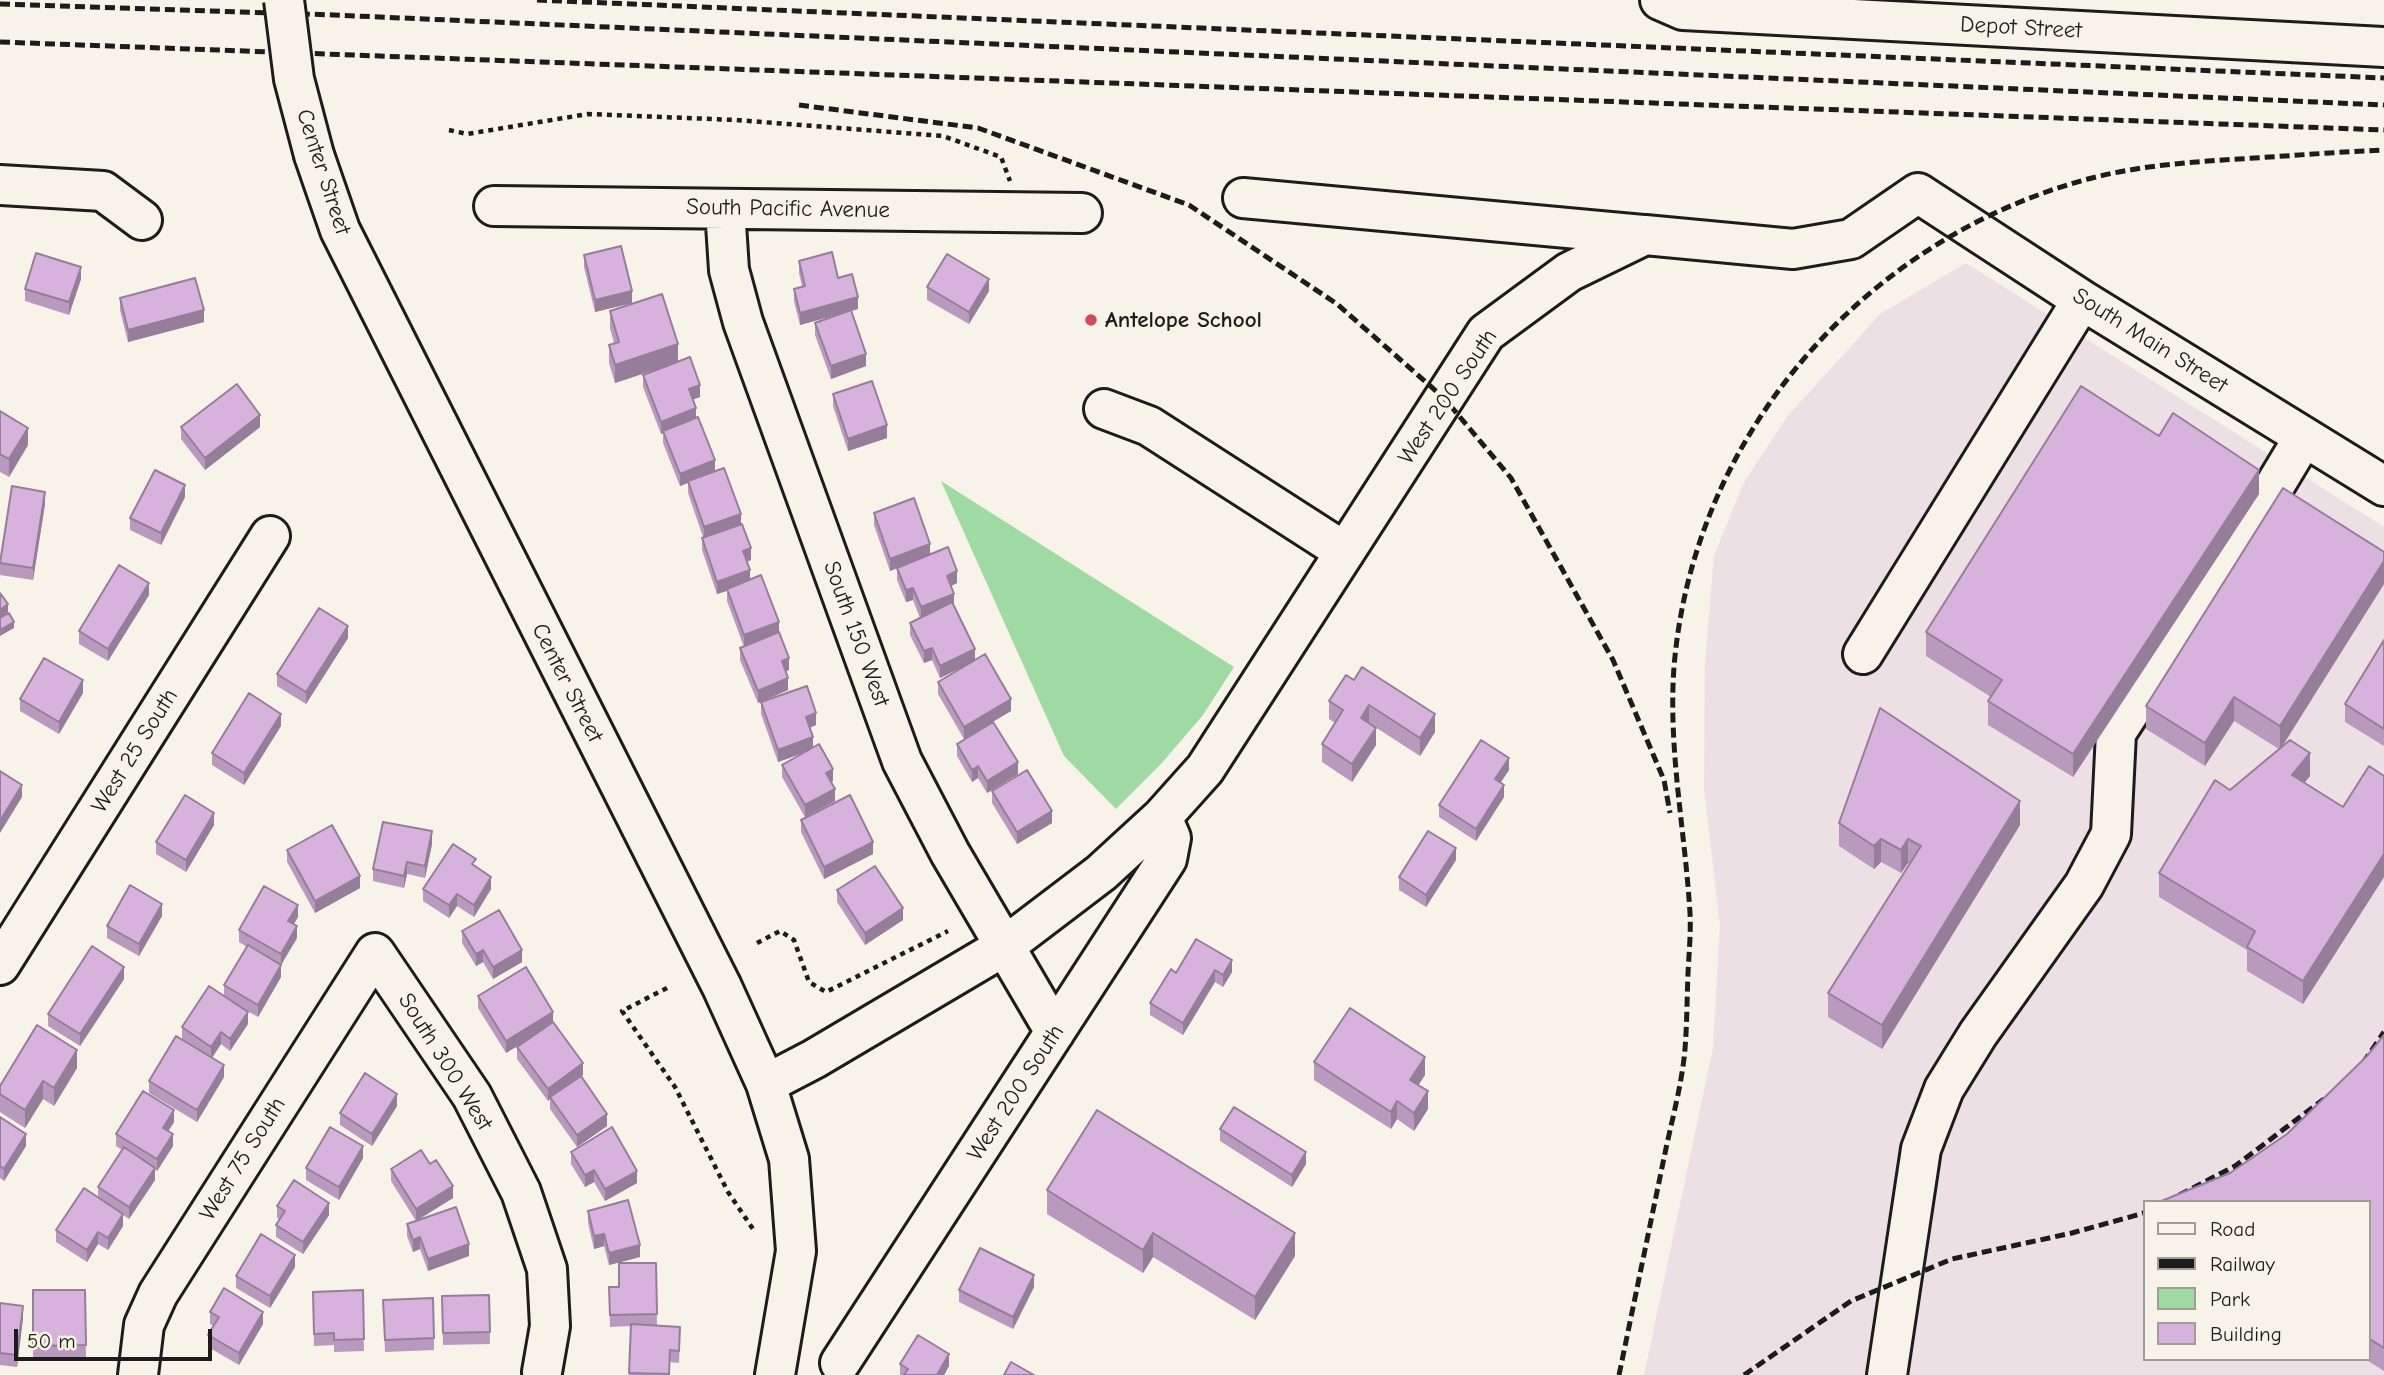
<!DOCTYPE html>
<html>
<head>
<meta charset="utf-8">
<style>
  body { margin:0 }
  #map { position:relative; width:2384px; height:1375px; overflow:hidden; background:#f7f3e8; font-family:"Comic Neue",sans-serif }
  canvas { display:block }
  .legend { position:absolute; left:2143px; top:1200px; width:228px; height:161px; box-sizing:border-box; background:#f7f3e8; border:2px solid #9f9d96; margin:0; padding:9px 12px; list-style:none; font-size:21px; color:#1c1c1c }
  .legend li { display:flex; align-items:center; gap:14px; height:35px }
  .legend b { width:35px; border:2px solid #9f9d96 }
  .scale { position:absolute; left:14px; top:1329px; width:198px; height:32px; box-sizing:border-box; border:4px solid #1c1c1c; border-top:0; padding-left:9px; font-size:21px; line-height:24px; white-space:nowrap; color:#1c1c1c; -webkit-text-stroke:5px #f7f3e8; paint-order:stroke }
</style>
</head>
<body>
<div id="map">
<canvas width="2384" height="1375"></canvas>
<ul class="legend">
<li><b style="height:9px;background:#f7f3e8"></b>Road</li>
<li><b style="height:9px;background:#1c1c1c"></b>Railway</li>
<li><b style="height:19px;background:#9edaa2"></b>Park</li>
<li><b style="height:19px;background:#d7b2dc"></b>Building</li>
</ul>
<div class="scale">50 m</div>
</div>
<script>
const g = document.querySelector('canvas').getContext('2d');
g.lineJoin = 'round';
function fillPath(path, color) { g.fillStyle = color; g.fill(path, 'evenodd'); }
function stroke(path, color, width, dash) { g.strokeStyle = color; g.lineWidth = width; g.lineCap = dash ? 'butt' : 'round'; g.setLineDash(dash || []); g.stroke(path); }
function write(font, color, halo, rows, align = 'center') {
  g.font = font + ' "Comic Neue",sans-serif'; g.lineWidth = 7; g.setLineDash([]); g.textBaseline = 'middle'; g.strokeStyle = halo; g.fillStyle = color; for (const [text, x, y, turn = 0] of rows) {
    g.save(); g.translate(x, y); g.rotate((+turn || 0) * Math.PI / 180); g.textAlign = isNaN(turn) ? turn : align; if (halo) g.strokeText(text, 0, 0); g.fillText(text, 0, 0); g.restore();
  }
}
const built = new Path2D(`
  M1966 263 2384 527V1375H1644L1713 1048 1720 926 1704 788 1705 662 1714 556 1743 484 1786 418 1880 314ZM2144 1202H2368V1359H2144Z`);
const green = new Path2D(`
  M941 481 1234 667 1203 715 1161 764 1116 809 1064 756Z`);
const path = new Path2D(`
  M449 130 467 134 588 114 736 120 943 136 1001 157 1010 181
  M757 943 780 931 794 940 809 982 826 992 948 931
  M667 988 622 1011 675 1087 728 1192 755 1232`);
const minor = new Path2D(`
  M1660 0 1683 10 2384 47
  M314 155 340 230 722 987 766 1084 789 1159 796 1251 775 1375
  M0 185 103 191 142 220
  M1243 198 1643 235
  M494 206 1082 213
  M725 209 729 270 743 322 902 761 950 853 1055 1032
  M1104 409 1149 426 1345 552
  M1863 654 2082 300
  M0 965 270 536
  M766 1084 814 1059 1005 946 1101 873 1162 817 1205 769 1486 333 1569 272 1645 235 1793 249 1851 239 1918 193 2082 300 2384 486
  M840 1363 1167 859 1171 838 1162 817
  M138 1375 144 1325 158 1294 375 953 472 1096 521 1192 547 1269 550 1326 542 1372
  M1887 1375 1921 1149 1944 1089 1978 1034 2084 885 2111 834 2116 733 2245 535 2304 437`);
const rail = new Path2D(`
  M537 0 2384 78
  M0 4 334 15 2384 105
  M0 42 2384 130
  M799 105 978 128 1189 205 1337 304 1444 398 1511 478 1613 660 1664 780 1670 813
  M2363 1063 2384 1032
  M2166 1202 2235 1166 2324 1099
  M1619 1375C1634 1303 1649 1230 1664 1158 1671 1123 1682 1085 1685 1049 1687 1024 1687 998 1688 973 1689 953 1691 933 1690 913 1685 830 1668 750 1674 667 1693 435 1864 239 2088 179 2137 166 2188 162 2239 159 2288 156 2336 152 2384 150
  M1744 1375 1851 1301 1952 1259 2072 1233 2144 1213`);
const minorBridge = new Path2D(`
  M284 0 294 79 314 155`);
const wall = new Path2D(`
  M584 255 632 303 595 312 584 267Z
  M799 261 838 278 858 309 851 311 866 366 831 379 815 335V323L843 313 800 325 794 301V289L802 286 799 273Z
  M81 279 69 315 25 301V289Z
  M927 287 989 291 969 324 927 300Z
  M120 298 204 322 128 342 120 310Z
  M610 311 678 361 700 397 693 399 696 417 715 471 741 524 751 560 747 562 750 580 779 632 789 670 786 671 788 690 758 703 740 660V648L744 647 727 601V591L717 594 702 550V538L703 537 688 493V483L680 486 663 443V433L661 434 643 387V375L666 366 615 383 609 363V345L614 343 610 328Z
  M833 394 887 438 848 451 833 406Z
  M0 411 28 445 9 477 0 472Z
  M181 427H260L205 470 181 439Z
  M2159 436 2259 494 2073 777 1988 725V701L1991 697 1926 656V632Z
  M185 497 161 545 130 530V518Z
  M45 504 33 580 0 575V558Z
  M874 513 930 555 957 583 951 586 954 606 975 660 1011 711 964 739 938 694V682L971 662 940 678 932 660 924 663 910 635V623L920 618 913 600 906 602 897 580V568L890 571 874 525Z
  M2384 552V584L2280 748 2310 776 2304 783 2343 807 2384 776V877L2303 1004 2247 971V950L2159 897V873L2230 790 2279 749 2234 721 2205 766 2146 729V706Z
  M149 595 108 661 79 644V631Z
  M348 638 306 704 277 686V674Z
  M2384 640V746L2345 722V704Z
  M1346 675 1435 732 1420 756 1369 723 1376 745 1352 782 1322 762V744L1335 723 1329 719V701Z
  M83 693 59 734 20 711V699Z
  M761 702 816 725 810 728 813 747 833 781 831 783 835 801 805 817 782 777V765L804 753 778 762 761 714Z
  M281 726 244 785 212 765V753Z
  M957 744 1018 774 987 793 978 778 972 782 957 756Z
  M1509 770 1500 783 1504 797 1476 841 1439 817V805Z
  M992 791 1052 823 1017 844 992 803Z
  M801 820 873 854 824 879 801 832Z
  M1839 823 2020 825 1882 1049 1828 1017V993L1910 864 1908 863 1901 873 1881 862 1874 869 1839 846Z
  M214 825 186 872 156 854V842Z
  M432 844 425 878 407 874 404 888 373 881V869Z
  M287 850 360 888 315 913 287 862Z
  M1456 860 1426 907 1399 890V877Z
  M476 867 491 889 474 917 457 906 449 918 423 901V889Z
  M837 890 903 920 865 945 837 902Z
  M162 916 139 956 107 938V926Z
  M298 917 294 924 297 938 281 965V977L258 1017 242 1008 248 1024 230 1051 221 1044 212 1058 224 1077 197 1122 149 1093V1081L191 1045 182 1039V1027L224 996V985L247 947 239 942V930Z
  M462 931 522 962 493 979 483 962 476 966 462 943Z
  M1196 939 1232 972 1223 987 1215 982 1183 1035 1150 1015V1003L1176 973Z
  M124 979 80 1046 48 1026V1014Z
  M478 996 553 1022 583 1075 581 1076 607 1126 577 1147 550 1109V1099L548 1101 517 1059V1047L527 1040 506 1053 478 1008Z
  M2384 1035V1371L2365 1359H2368V1202L2287 1134 2367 1056Z
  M1314 1062 1425 1075 1418 1085 1428 1109 1414 1131 1397 1119 1391 1129 1314 1080Z
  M77 1068 54 1106 43 1099 25 1128 0 1112V1086Z
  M397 1106 372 1146 340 1125V1113Z
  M0 1117 26 1146 4 1181 0 1178Z
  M174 1122 168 1131 173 1146 157 1171 155 1170V1180L129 1219 123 1215V1226L108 1250 98 1244 87 1262 56 1242V1230L98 1197V1187L122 1150 116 1146V1134Z
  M1220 1129 1306 1164 1292 1187 1220 1141Z
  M571 1152 637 1183 605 1201 594 1182 585 1187 571 1164Z
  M363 1158 339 1200 306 1180V1168Z
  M430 1164 453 1198 416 1221 391 1181V1169Z
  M1047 1190 1295 1256 1255 1320 1153 1257 1143 1273 1047 1214Z
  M277 1206 329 1215 303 1254 276 1237V1225L279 1219 277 1218Z
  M588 1211 640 1257 609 1265 604 1246 594 1249 588 1223Z
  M407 1224 469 1256 428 1271 420 1249 413 1252 407 1236Z
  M656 1263 657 1326 680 1339 679 1363 670 1362V1375H629L631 1326 610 1327 609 1287H619Z
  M295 1267 270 1308 236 1288V1276Z
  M1034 1287 1013 1329 959 1302V1290Z
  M33 1290H85L86 1357 33 1358Z
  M363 1290 364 1351 334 1352V1345L314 1346 313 1304Z
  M489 1295 490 1344 443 1345 442 1296Z
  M383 1300 434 1338V1350L385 1352Z
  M0 1303 23 1318 17 1367 0 1365Z
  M210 1312 263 1324 239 1365 208 1347V1335L214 1326 210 1324Z
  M900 1364 949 1366 944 1375H900Z`);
const shadedWall = new Path2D(`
  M81 267V279L69 315V302Z
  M989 279V291L969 324V312Z
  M632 291V303L595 312V300Z
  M858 297V309L800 325V313Z
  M204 310V322L128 342V330Z
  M678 344V362L615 383V365Z
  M866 354V366L831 379V366Z
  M700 385V397L689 401V389Z
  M696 408V420L661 434V422Z
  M260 415V427L205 470V458Z
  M887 425V438L848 451V439Z
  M28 428V445L9 477V459Z
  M715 460V472L680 486V474Z
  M2259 470V494L2073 777V754Z
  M185 485V497L161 545V533Z
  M45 492V504L33 580V568Z
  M741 514V526L704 539V527Z
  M930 544V556L890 571V559Z
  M751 548V560L743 563V551Z
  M2384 561V584L2280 750V726Z
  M750 570V583L717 594V582Z
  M957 571V583L947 588V576Z
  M149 583V595L108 661V649Z
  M913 588V600L906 602V590Z
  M954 594V606L921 619V607Z
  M8 604V616L0 622V610Z
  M14 622V628L0 636V630Z
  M779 622V634L744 647V635Z
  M348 626V638L306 704V692Z
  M932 648V660L924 663V651Z
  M975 649V661L940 678V666Z
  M789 658V670L782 673V661Z
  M788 678V690L758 703V691Z
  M83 680V693L59 734V722Z
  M2234 697V721L2205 766V743Z
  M1011 699V711L964 739V727Z
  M1369 705V723L1361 718Z
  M816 713V725L806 729V717Z
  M281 714V726L244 785V773Z
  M1435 714V732L1420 756V738Z
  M1376 728V745L1352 782V764Z
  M813 737V749L778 762V750Z
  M2310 753V776L2292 798V775Z
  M1509 758V770L1495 791V779Z
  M1018 762V774L987 793V781Z
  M978 766V778L972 782V770Z
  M833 769V781L826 785V773Z
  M22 785V797L0 833V821Z
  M1504 785V797L1476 841V829Z
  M835 789V801L805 817V805Z
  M2020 801V825L1882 1049V1025Z
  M1052 811V823L1017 844V832Z
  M214 813V825L186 872V860Z
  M432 831V844L425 878V866Z
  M1881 839V862L1874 869V846Z
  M1908 839V863L1901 873V850Z
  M873 842V854L824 879V867Z
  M1456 848V860L1426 907V895Z
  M2384 854V877L2303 1004V981Z
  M407 862V874L404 888V876Z
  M360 876V888L315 913V901Z
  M491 877V889L474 917V905Z
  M457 894V906L449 918V905Z
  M162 904V916L139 956V944Z
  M298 905V917L288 933V921Z
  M903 908V920L865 945V933Z
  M297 926V938L281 965V977L258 1017V1005L281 966V954Z
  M483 950V962L476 966V954Z
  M522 950V962L493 979V967Z
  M1232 960V972L1223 987V975Z
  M124 967V979L80 1046V1034Z
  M1215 970V982L1183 1035V1023Z
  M248 1012V1024L230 1051V1039Z
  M553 1012V1024L506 1053V1041Z
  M221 1032V1044L211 1059V1047Z
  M77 1050V1068L54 1106V1088Z
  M1425 1057V1075L1410 1098V1080Z
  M583 1063V1075L551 1098 550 1097V1099L548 1101V1089Z
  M224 1065V1077L197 1122V1110Z
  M43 1081V1099L25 1128V1110Z
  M1428 1091V1109L1414 1131V1113Z
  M397 1094V1106L372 1146V1134Z
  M1397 1101V1119L1391 1129V1112Z
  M174 1110V1122L163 1140V1128Z
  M607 1114V1126L577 1147V1135Z
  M26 1134V1146L4 1181V1169Z
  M173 1134V1146L157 1171V1159Z
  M363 1146V1158L339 1200V1187Z
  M1306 1152V1164L1292 1187V1175Z
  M155 1168V1180L129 1219V1207Z
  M594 1170V1182L585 1187V1175Z
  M637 1171V1183L605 1201V1189Z
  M453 1186V1198L416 1221V1209Z
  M329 1203V1215L303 1254V1242Z
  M123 1214V1226L108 1250V1238Z
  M98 1232V1244L87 1262V1250Z
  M1153 1233V1257L1143 1273V1250Z
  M1295 1233V1256L1255 1320V1297Z
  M604 1234V1246L594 1249V1236Z
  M420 1237V1249L413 1252V1240Z
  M469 1244V1256L428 1271V1259Z
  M640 1245V1257L609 1265V1253Z
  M295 1255V1267L270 1308V1296Z
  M1034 1275V1287L1013 1329V1317Z
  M23 1306V1318L17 1367V1355Z
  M263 1312V1324L239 1365V1353Z
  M949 1354V1366L944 1375H937Z`);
const building = new Path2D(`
  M621 246 632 291 595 300 584 255Z
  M832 252 838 278 852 274 858 297 800 313 794 289 805 286 799 261Z
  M36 253 81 267 69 302 25 289Z
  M947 254 989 279 969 312 927 287Z
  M195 278 204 310 128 330 120 298Z
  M662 294 678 344 615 365 609 345 619 342 610 311Z
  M851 310 866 354 831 366 815 323Z
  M690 357 700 385 689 389 696 408 661 422 643 375Z
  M872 381 887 425 848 439 833 394Z
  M237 384 260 415 205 458 181 427Z
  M2081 386 2159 436 2173 413 2259 470 2073 754 1988 701 2002 680 1926 632Z
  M0 411 28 428 9 459 0 454Z
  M698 417 715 460 680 474 663 431Z
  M724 468 741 514 704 527 688 481Z
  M155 470 185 485 161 533 130 518Z
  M12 486 45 492 33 568 0 563Z
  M2283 488 2384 552V561L2280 726 2234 697 2205 743 2146 706Z
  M914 498 930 544 890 559 874 513Z
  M742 524 751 548 743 551 750 570 717 582 702 538Z
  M948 547 957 571 947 576 954 594 921 607 913 588 906 590 897 568Z
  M119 565 149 583 108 649 79 631Z
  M761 575 779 622 744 635 727 589Z
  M0 593 8 604 0 610Z
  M952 602 975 649 940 666 932 648 924 651 910 623Z
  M319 608 348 626 306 692 277 674Z
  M9 613 14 622 0 630V618Z
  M779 632 789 658 782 661 788 678 758 691 740 648Z
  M2384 640V729L2345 704Z
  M985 654 1011 699 964 727 938 682Z
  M44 658 83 680 59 722 20 699Z
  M1362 667 1435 714 1420 738 1369 705 1361 718 1376 728 1352 764 1322 744 1343 710 1329 701 1346 675 1354 680Z
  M807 686 816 713 806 717 813 737 778 750 761 702Z
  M249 693 281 714 244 773 212 753Z
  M1880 708 2020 801 1882 1025 1828 993 1921 846 1908 839 1901 850 1881 839 1874 846 1839 823Z
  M993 722 1018 762 987 781 978 766 972 770 957 744Z
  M1481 740 1509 758 1495 779 1504 785 1476 829 1439 805Z
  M2290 740 2310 753 2292 775 2343 807 2369 766 2384 776V854L2303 981 2247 947 2255 931 2159 873 2215 780 2230 790Z
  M819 744 833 769 826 773 835 789 805 805 782 765Z
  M1027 770 1052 811 1017 832 992 791Z
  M0 771 22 785 0 821Z
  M185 795 214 813 186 860 156 842Z
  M850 795 873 842 824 867 801 820Z
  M383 822 432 831 425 866 407 862 404 876 373 869Z
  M332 825 360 876 315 901 287 850Z
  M1428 831 1456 848 1426 895 1399 877Z
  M453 844 476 859 472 864 491 877 474 905 457 894 449 905 423 889Z
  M875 866 903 908 865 933 837 890Z
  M130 885 162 904 139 944 107 926Z
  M264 886 298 905 288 921 297 926 281 954 239 930Z
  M499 910 522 950 493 967 483 950 476 954 462 931Z
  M1196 939 1232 960 1223 975 1215 970 1183 1023 1150 1003 1171 969 1176 973Z
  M248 945 281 965 258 1005 224 985Z
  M92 946 124 967 80 1034 48 1014Z
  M526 967 553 1012 506 1041 478 996Z
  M209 986 248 1012 230 1039 221 1032 211 1047 182 1027Z
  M1350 1008 1425 1057 1410 1080 1428 1091 1414 1113 1397 1101 1391 1112 1314 1062Z
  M553 1022 583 1063 548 1089 517 1047Z
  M37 1025 77 1050 54 1088 43 1081 25 1110 0 1094V1086Z
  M2384 1035V1348L2368 1338V1202H2159L2230 1173 2287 1134 2367 1056Z
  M176 1036 224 1065 197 1110 149 1081Z
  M365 1073 397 1094 372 1134 340 1113Z
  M581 1076 607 1114 577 1135 550 1097Z
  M143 1091 174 1110 163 1128 173 1134 157 1159 116 1134Z
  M1234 1107 1306 1152 1292 1175 1220 1129Z
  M1097 1110 1295 1233 1255 1297 1153 1233 1143 1250 1047 1190Z
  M0 1117 26 1134 4 1169 0 1166Z
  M330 1127 363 1146 339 1187 306 1168Z
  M612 1127 637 1171 605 1189 594 1170 585 1175 571 1152Z
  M124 1147 155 1168 129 1207 98 1187Z
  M421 1150 430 1164 436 1160 453 1186 416 1209 391 1169Z
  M294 1180 329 1203 303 1242 276 1225 285 1211 277 1206Z
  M84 1188 123 1214 108 1238 98 1232 87 1250 56 1230Z
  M628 1200 640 1245 609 1253 604 1234 594 1236 588 1211Z
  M456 1207 469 1244 428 1259 420 1237 413 1240 407 1224Z
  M261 1234 295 1255 270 1296 236 1276Z
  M980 1248 1034 1275 1013 1317 959 1290Z
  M619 1263H656L657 1314 610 1315 609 1287H619Z
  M224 1288 263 1312 239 1353 208 1335 219 1317 210 1312Z
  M33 1290H85L86 1345 33 1346Z
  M363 1290 364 1339 334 1340V1333L314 1334 313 1292Z
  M489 1295 490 1332 443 1333 442 1296Z
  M433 1298 434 1338 385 1340 383 1300Z
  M0 1303 23 1306 17 1355 0 1353Z
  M631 1324 680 1327 679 1351 670 1350 669 1374 629 1373Z
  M918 1335 949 1354 937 1375H904L908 1369 900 1364Z
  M1011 1362 1034 1375H1004Z`);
const markers = [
  [1091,320,7,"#d1495b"]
];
const streetNames = [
  ["Depot Street",2021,28,3],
  ["Center Street",323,172,72],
  ["South Pacific Avenue",788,209,1],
  ["South Main Street",2150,341,32],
  ["West 200 South",1448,397,-56],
  ["South 150 West",856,634,70],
  ["Center Street",567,683,63],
  ["West 25 South",135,751,-58],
  ["South 300 West",445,1062,58],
  ["West 200 South",1016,1093,-57],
  ["West 75 South",243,1159,-58]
];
const poiNames = [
  ["Antelope School",1105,320]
];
fillPath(built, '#ede0e4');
fillPath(green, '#9edaa2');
stroke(minor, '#1c1c1c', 44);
stroke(path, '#1c1c1c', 4.5, [5, 5]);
stroke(minor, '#f7f3e8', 38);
stroke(rail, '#1c1c1c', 5, [10, 5]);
stroke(minorBridge, '#1c1c1c', 44, []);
stroke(minorBridge, '#f7f3e8', 38);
fillPath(wall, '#b999bd');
fillPath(shadedWall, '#967d9a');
fillPath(building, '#d7b2dc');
stroke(building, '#967d9a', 2);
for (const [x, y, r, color] of markers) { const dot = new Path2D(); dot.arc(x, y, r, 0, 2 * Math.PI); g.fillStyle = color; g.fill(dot); stroke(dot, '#f7f3e8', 2.5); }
write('23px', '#1c1c1c', '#f7f3e8', streetNames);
write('bold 23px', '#1c1c1c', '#f7f3e8', poiNames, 'left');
</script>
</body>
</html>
